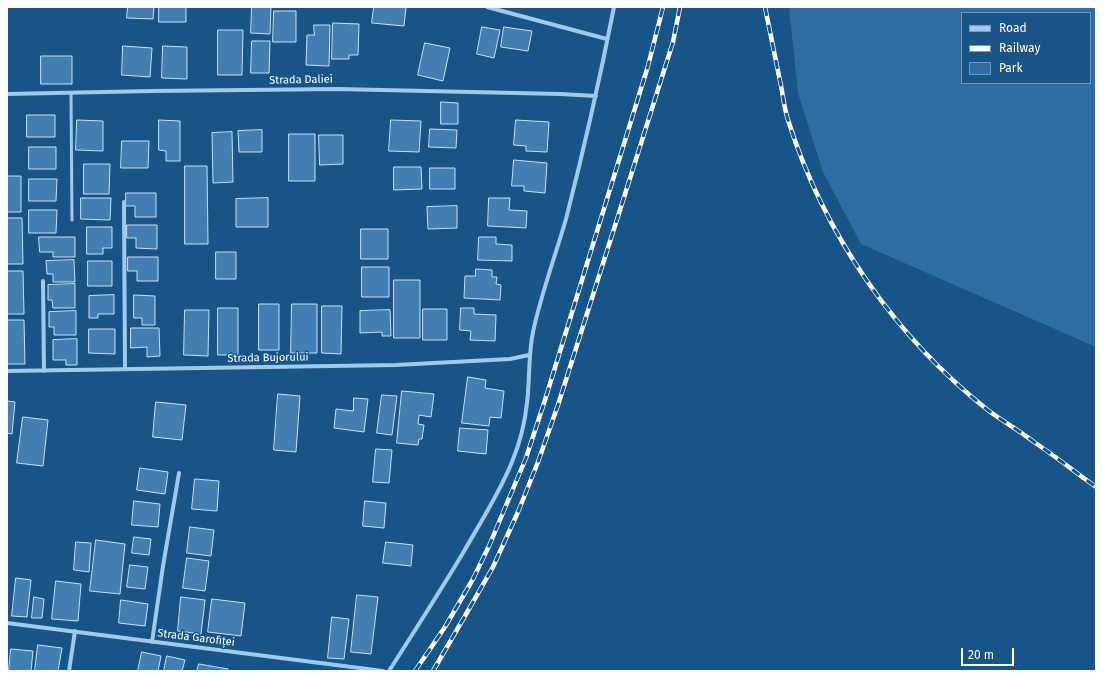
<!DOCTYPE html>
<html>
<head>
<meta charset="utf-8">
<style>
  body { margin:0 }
  #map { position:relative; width:1103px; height:678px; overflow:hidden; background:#195486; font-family:"Fira Sans",sans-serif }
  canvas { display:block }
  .frame { position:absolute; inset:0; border:8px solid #fff; pointer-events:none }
  .legend { position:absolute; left:961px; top:12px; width:130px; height:72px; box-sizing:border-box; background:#195486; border:1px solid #7598b6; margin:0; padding:5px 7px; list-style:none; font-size:12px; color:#fff }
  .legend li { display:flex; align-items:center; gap:8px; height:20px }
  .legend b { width:20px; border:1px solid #7598b6 }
  .scale { position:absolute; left:961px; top:648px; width:53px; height:18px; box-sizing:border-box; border:2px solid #fff; border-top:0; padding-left:5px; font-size:12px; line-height:14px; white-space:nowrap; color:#fff; -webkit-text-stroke:3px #195486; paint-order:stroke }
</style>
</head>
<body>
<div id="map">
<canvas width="1103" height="678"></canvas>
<div class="frame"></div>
<ul class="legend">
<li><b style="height:5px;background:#a0caec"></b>Road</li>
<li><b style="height:5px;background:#fff"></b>Railway</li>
<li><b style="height:11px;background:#2c6ea4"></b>Park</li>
</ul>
<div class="scale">20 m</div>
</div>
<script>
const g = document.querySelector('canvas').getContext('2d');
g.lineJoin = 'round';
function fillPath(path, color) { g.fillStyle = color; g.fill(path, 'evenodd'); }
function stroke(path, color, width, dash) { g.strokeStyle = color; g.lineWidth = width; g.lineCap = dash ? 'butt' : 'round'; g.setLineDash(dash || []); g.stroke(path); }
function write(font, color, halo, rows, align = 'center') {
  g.font = font + ' "Fira Sans",sans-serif'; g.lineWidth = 3; g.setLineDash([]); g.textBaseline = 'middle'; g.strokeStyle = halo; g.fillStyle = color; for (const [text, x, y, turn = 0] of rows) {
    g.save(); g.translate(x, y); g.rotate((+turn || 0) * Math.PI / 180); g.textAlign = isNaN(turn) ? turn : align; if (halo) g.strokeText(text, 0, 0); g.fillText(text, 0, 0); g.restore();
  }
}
const green = new Path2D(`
  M789 7H1096V347L861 244 823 172 798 93ZM962 13H1090V83H962Z`);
const building = new Path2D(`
  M128 7H154L153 19 127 18Z
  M159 7H186V22H159Z
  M252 7H271L270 34 251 33Z
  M374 7H406L404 26 372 23Z
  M274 11H296V42H273Z
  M333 23 359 24 358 55H349V59H332Z
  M314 25H330L329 66 306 65 307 35H314Z
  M482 27 500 30 494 58 477 54Z
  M504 27 532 31 528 51 501 47Z
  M218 30H243L242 75H218Z
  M252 41H270L269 73H251Z
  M425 43 450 48 443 81 418 75Z
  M123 46 152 48 150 77 122 75Z
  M163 46 187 47V79L162 78Z
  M41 56H72V84H41Z
  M441 102 458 103V124H441Z
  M27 115H55V137H27Z
  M77 120 103 121V151L76 150Z
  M159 120 180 121V161H166V151L159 150Z
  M391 120 421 121 419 152 389 151Z
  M516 120 549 122 547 152 526 151V146L514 145Z
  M430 129 457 130 456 148 429 147Z
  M262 130V152H239L238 131Z
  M232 132 233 182 213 183 212 133Z
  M289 134H315V181H289Z
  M319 135H343V164L320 165Z
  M122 141H149L148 168H121Z
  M29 147H56V169H29Z
  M514 160 547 163 545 193 524 191V186H512Z
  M84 164H110L109 194H84Z
  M185 166H207L208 244H185Z
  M394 167H421L422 189 394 190Z
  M430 168H455V189H430Z
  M7 176H21V212H7Z
  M29 179H57L56 201H29Z
  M126 193H156V217H135V206H126Z
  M81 198H111L110 220 81 219Z
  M268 198V227H236V199Z
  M489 198H510L509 210 527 211 526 228 488 226Z
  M457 206V228L428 229 427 207Z
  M29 210H57L56 233H29Z
  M7 218H22L23 264H7Z
  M127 225H157V249L136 248V238H127Z
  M87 227H112V248H103V254H87Z
  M361 229H388V259H361Z
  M39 237H75V257H53V252H40Z
  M479 237H496V244L512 245V261L478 260Z
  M216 252H236V279H216Z
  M128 257H158V281H137V271H128Z
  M74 260 75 282H53V274H47L46 261Z
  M88 261H112V286H88Z
  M362 267H389V297H362Z
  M476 269 492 270V277H497L496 284 501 285 500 300 464 298 465 276H475Z
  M7 271H23L24 314H7Z
  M394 280H420V338H394Z
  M75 284V308H53L52 300H48V285Z
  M114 295V314H98V318H89V296Z
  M134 295 155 296V325H142V318H134Z
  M259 304H279V350H259Z
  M292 304H317V353H291Z
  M322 306H342L341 354 322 353Z
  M218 308H238V355H218Z
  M461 308H474V314L496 315 495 341 470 340 471 331 460 330Z
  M423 309H447V340H423Z
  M185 310H209L208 356 184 355Z
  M390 310 391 336H382V332L360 333V311Z
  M76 311V335H54V327H49V312Z
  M7 320H24L25 364H7Z
  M131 328H159L160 356 147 357V347L131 348Z
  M89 329H115V354L89 353Z
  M77 339V365H66V360H53V340Z
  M468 377 486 380 485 388 504 391 501 418 490 417 489 426 462 423Z
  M402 391 434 394 431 417 419 415 418 424 424 425 422 439H419L418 445 397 443Z
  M278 394 300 396 296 452 274 450Z
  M382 395 397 396 392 435 377 433Z
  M354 398 368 399 364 432 334 428 336 409 353 411Z
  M7 401 15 402 12 434 7 433Z
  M156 402 186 405 182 440 153 437Z
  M23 417 48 420 43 466 17 463Z
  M460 428 488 430 486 454 458 451Z
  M376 449 392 450 389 483 373 482Z
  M140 468 168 472 165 494 137 490Z
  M195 479 219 481 217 511 192 509Z
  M134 501 160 504 158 527 132 525Z
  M365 501 386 503 384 528 363 526Z
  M190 527 214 530 211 556 187 553Z
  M134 537 151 539 149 555 132 553Z
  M96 540 125 544 120 594 90 591Z
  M76 542 91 543 89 572 74 570Z
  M386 542 413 545 411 566 383 563Z
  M187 558 209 561 205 591 183 588Z
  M130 565 148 567 145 589 127 587Z
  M16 578 31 580 27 617 12 616Z
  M56 581 81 584 78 621 52 619Z
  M357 595 378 597 371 654 351 652Z
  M34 597 44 599 42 618H32Z
  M181 597 205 600 201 634 178 631Z
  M212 599 245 603 241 636 208 632Z
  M121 600 148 604 145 626 119 623Z
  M332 617 349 619 344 659 328 658Z
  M38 645 62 648 58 671H35Z
  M11 649 33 651 31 671H9Z
  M142 652 161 656 158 671H138Z
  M167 656 185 660 182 671H164Z
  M199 664 228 669V671H197Z`);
const lane = new Path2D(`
  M71 93 72 220`);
const street = new Path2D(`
  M487 7 607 39
  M7 94 152 91 338 89 560 94 596 96
  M124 202 125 369
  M43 281 44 371
  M7 371 396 365 510 359 529 355
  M7 623 383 671
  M152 642 163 566 179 473
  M69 671 75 631
  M389 671C414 632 439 593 463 553 480 523 499 494 512 462 519 445 525 422 527 403 530 380 528 356 533 332 541 294 555 257 566 219 584 149 600 78 614 7`);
const rail = new Path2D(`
  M765 7C770 32 775 57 780 81 783 94 784 108 788 120 824 234 895 337 989 411 1004 422 1020 431 1034 442 1055 456 1075 472 1096 487
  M415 671 445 627 473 579 489 546 526 458 545 400 648 66 663 7
  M433 671 469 609 493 567 518 512 538 462 558 405 620 210 673 42 680 7`);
const streetNames = [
  ["Strada Daliei",301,80,-1],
  ["Strada Bujorului",268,358,-1],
  ["Strada Garofiței",196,638,7]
];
fillPath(green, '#2c6ea4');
fillPath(building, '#427eaf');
stroke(building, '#c5e2f9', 1);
stroke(lane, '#a0caec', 3);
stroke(street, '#a0caec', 4);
stroke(rail, '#fff', 4.5);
stroke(rail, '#195486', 3, [9]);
write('11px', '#fff', '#195486', streetNames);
</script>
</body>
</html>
